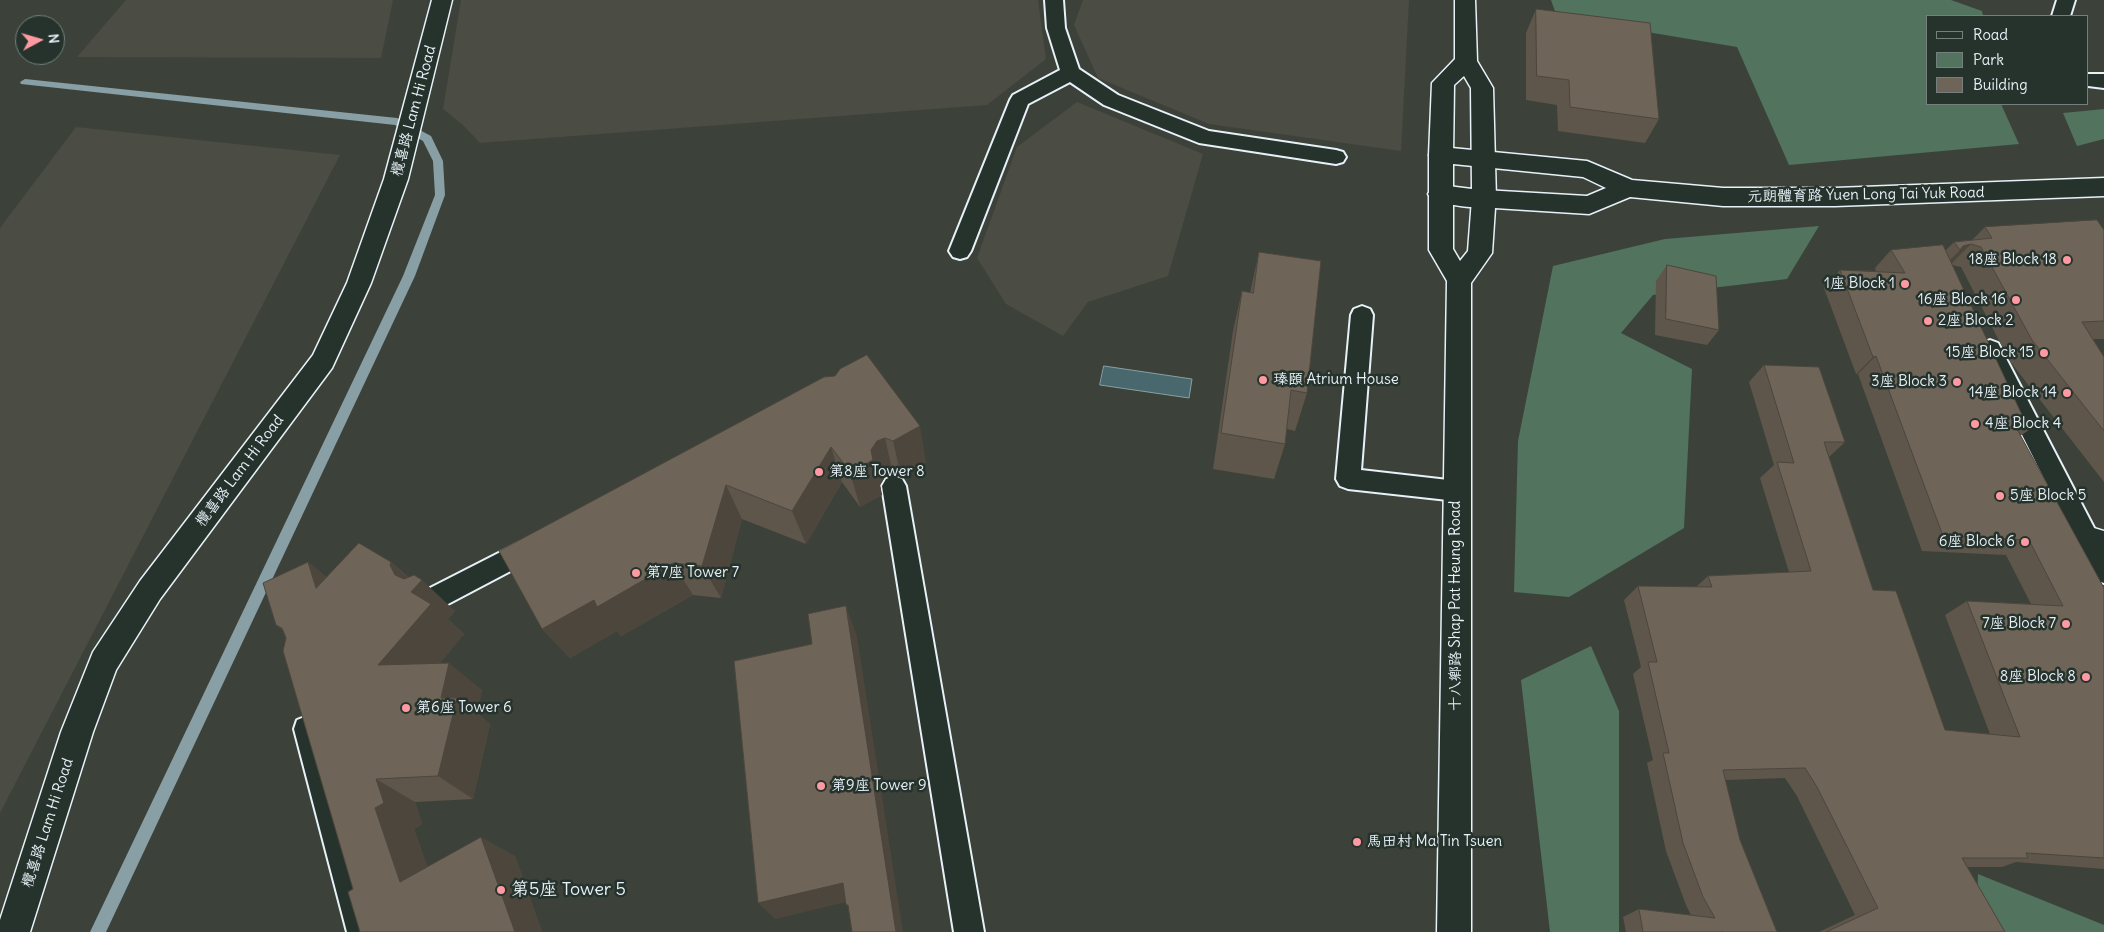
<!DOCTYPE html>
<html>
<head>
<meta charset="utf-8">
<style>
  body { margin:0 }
  #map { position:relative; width:2104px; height:932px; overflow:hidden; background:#3c423a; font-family:Delius,sans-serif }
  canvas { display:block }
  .legend { position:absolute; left:1926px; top:15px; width:162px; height:90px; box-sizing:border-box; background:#26332d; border:1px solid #747f7e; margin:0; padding:6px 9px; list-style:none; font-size:15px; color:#e8f1f8 }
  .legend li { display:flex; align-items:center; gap:10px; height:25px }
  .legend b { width:25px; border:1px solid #747f7e }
  .north { position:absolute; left:15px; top:15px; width:50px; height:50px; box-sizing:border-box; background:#26332d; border:1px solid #747f7e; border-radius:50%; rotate:84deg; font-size:14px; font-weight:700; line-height:20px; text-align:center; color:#e8f1f8 }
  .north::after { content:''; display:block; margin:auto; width:18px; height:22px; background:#ff9aa2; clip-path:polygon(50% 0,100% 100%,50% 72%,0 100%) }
</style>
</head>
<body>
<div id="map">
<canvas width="2104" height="932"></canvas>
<ul class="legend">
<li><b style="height:6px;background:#26332d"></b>Road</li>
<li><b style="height:14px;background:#52735d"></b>Park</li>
<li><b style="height:14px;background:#6e6457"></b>Building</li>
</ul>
<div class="north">N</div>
</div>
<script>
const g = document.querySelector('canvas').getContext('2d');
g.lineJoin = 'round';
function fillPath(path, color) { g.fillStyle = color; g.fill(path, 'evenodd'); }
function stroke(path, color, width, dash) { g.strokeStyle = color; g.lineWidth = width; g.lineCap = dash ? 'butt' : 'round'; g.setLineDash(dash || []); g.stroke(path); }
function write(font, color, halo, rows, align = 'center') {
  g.font = font + ' Delius,"LXGW WenKai TC",sans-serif'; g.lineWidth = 5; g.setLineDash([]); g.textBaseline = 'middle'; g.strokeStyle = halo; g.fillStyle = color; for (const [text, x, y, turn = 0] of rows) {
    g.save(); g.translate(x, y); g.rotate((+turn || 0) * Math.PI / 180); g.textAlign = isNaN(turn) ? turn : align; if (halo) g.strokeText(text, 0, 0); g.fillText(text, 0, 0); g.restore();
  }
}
const built = new Path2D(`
  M126 0H393L381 58 77 57Z
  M461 0H1038L1046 59 987 105 480 143 463 125 443 109Z
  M1083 0H1409L1401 151 1209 124 1098 78 1074 25Z
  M1077 102 1203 154 1168 276 1088 302 1063 336 1006 304 977 258 1017 147Z
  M76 127 340 155 0 813V228Z`);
const green = new Path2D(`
  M1551 0H1951L1982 11 1983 16H1928V104H2001L2019 144 1789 165 1737 47 1557 17Z
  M2104 109V139L2077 146 2063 113Z
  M1819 226 1787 279 1653 295 1621 333 1692 369 1684 528 1569 597 1514 592 1518 441 1553 266 1665 239Z
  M1591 646 1619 711V932H1550L1521 680Z
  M1978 874 2104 925V932H1976Z`);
const water = new Path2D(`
  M1104 366 1192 379 1189 398 1100 385Z`);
const stream = new Path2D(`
  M25 79 397 118 431 136 443 161 445 195 415 276 106 932H90L403 276 435 195 433 161 423 141 395 125 21 84 20 82Z`);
const service = new Path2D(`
  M1045 0H1063L1065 28 1079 69 1118 95 1209 131 1336 150 1343 152 1346 157 1343 162 1336 164 1199 143 1104 105 1070 82 1028 104 971 251 967 257 960 259 953 257 949 251 1010 100 1013 95 1060 70 1047 28Z
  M2057 0H2075L2070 16H2052Z
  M2088 74H2104V88L2088 86Z
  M1362 306 1370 309 1373 315 1361 470 1457 481 1466 484 1469 491 1466 498 1457 501 1348 489 1340 486 1336 479 1351 315 1354 309Z
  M1990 340 1998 343 2104 547V583L2095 580 1979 349 1982 343Z
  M894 476 902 479 906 486 984 932H954L882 486 886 479Z
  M532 536 541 539 544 547 541 555 448 604 439 608 430 604 426 596 430 588Z
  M307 716 317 720 320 729 377 932H347L294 729 297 720Z`);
const minor = new Path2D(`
  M432 0H452L408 179 371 283 332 368 160 599 116 670 93 732 30 932H0V920L61 732 93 652 140 581 313 355 347 283 384 179Z
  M2087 526 2104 531V557L2077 548 2073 539 2077 530Z`);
const tertiary = new Path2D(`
  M1455 0H1475L1477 61 1493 88 1496 199 1492 205C1475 210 1449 205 1432 200L1428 194 1432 188 1440 185 1472 189 1471 88 1464 76 1454 85 1453 155 1449 161 1441 163 1433 161 1429 155 1432 83 1455 59Z`);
const secondary = new Path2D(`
  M1441 147 1587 161 1632 180 1723 188H1835L2104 178V196L1835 206H1723L1630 197 1589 214 1495 208 1492 253 1471 283V932H1437L1447 281 1429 250V155L1433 149ZM1453 164 1583 177 1606 188 1587 196 1484 190 1476 193 1472 199 1468 251 1460 261 1453 249Z`);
const wall = new Path2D(`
  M1536 9 1659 119 1645 143 1558 131 1557 105 1526 100V33Z
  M1985 227 2104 230V339H2093L2104 357V482L2009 360 1961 267 1952 265 2029 430 2020 436 2104 588V869L2016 862 2002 867H1967L2005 932H1819L1855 915 1797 796 1785 778 1725 780 1740 840 1777 932H1626L1623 917 1639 909 1691 915 1686 905 1666 851 1647 763 1653 760 1633 674 1641 667 1624 600 1638 586 1696 587 1708 576 1789 572 1760 478 1774 465 1749 382 1764 365 1845 442 1829 457 1873 590 1945 730 1990 734 1945 615 1967 601 2031 604 2006 555 1922 551 1858 374H1856L1824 288 1840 270 1876 271 1875 268 1891 250 1945 251 1954 242 1972 240Z
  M1259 252 1307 393 1295 431 1287 429 1285 444 1274 479 1213 469 1233 331 1242 291 1250 293Z
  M1667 265 1719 330 1707 345 1655 335 1656 281Z
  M835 376 926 462 901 476 893 474 885 477 880 485 882 495 860 507 842 482 806 544 742 519 721 598 693 595 621 636 617 631 570 658 542 629Z
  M308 562 326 577 391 562 408 577 455 611 448 619 464 634 440 663 482 690 477 713 490 724 473 799 415 802 422 824 414 829 427 866 515 856 542 932H360L353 889 286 638 284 631 276 625Z`);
const shadedWall = new Path2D(`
  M1971 244 1951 264 1944 266 1960 250 1963 246Z
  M1876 356 1858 374H1856L1873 357Z
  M920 426 926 462 901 476 893 441Z
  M885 438 893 474 885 477 880 485 882 495 860 507 850 472 871 450 877 441Z
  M831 447 842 482 806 544 792 511Z
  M726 485 742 519 721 598 702 566Z
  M308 562 347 594 316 588Z
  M391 562 417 586 422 580 455 611 448 619 464 634 415 693 378 665 411 592 395 575 390 565Z
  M673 563 693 595 621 636 617 631 570 658 542 629 594 600Z
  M846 606 857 636 903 932H896Z
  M449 663 482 690 477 713 490 724 473 799 438 776 441 698Z
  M376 779 415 802 422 824 414 829 439 899 400 882 375 808Z
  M481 837 515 856 542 932H515Z
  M843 883 855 900 775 919 758 903Z`);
const building = new Path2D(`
  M1536 9 1650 23 1659 119 1570 107 1569 80 1537 76Z
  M2097 220 2104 230V321L2082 322 2104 357V431L2032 340 1981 247 1971 244 1963 246 1960 250 1954 242 1992 238 1985 227Z
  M1943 245 2029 430 2017 429 2104 588V858L2026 853 2028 858H1962L2005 932H1826L1878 908 1817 787 1805 768 1723 770 1740 840 1777 932H1722V931V932H1643L1639 909 1715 918 1703 897 1683 843 1663 753H1669L1648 662H1657L1638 586 1712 587 1708 576 1811 571 1777 462 1794 463 1764 365 1819 367 1845 442H1824L1873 590 1896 591 1945 730 2020 737 1967 601 2063 606 2029 540 1943 536 1876 356 1873 357 1840 270 1905 273 1891 250Z
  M1259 252 1321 261 1307 393 1291 390 1285 444 1221 433 1242 291 1253 293Z
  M1667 265 1716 276 1719 330 1666 319Z
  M867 355 920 426 893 441 885 438 877 441 871 450 873 460 850 472 831 447 792 511 726 485 702 566 673 563 597 607 594 600 542 629 499 551 824 377 835 376 840 369Z
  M359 543 391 562 390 565 395 575 404 579 414 575 422 580 411 592 431 604 378 665 449 663 441 698H457L438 776 376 779 384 803 375 808 400 882 481 837 515 932H360L348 892 353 889 283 651 286 638 282 628 276 625 263 583 308 562 316 588Z
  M846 606 896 932H852L848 905H846L843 883 758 903 734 661 812 644 808 614Z`);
const markers = [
  [2067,260,5,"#ff9aa2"],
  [1905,284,5,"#ff9aa2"],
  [2016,300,5,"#ff9aa2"],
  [1928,321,5,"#ff9aa2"],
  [2044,353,5,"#ff9aa2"],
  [1263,380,5,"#ff9aa2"],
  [1957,382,5,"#ff9aa2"],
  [2067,393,5,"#ff9aa2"],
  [1975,424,5,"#ff9aa2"],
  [819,472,5,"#ff9aa2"],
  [2000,496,5,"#ff9aa2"],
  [2025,542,5,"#ff9aa2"],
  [636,573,5,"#ff9aa2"],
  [2066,624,5,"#ff9aa2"],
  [2086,677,5,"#ff9aa2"],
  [406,708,5,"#ff9aa2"],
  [821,786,5,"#ff9aa2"],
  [1357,842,5,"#ff9aa2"],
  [501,890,5,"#ff9aa2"]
];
const streetNames = [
  ["欖喜路 Lam Hi Road",414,111,-75],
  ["元朗體育路 Yuen Long Tai Yuk Road",1866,195,-1],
  ["欖喜路 Lam Hi Road",240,471,-53],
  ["十八鄉路 Shap Pat Heung Road",1456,606,-90],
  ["欖喜路 Lam Hi Road",48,823,-72]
];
const poiNames = [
  ["18座 Block 18",2057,260],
  ["1座 Block 1",1895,284],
  ["16座 Block 16",2006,300],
  ["2座 Block 2",1938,321,"left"],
  ["15座 Block 15",2034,353],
  ["瑧頤 Atrium House",1273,380,"left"],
  ["3座 Block 3",1947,382],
  ["14座 Block 14",2057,393],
  ["4座 Block 4",1985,424,"left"],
  ["第8座 Tower 8",829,472,"left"],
  ["5座 Block 5",2010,496,"left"],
  ["6座 Block 6",2015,542],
  ["第7座 Tower 7",646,573,"left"],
  ["7座 Block 7",2056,624],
  ["8座 Block 8",2076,677],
  ["第6座 Tower 6",416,708,"left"],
  ["第9座 Tower 9",831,786,"left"],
  ["馬田村 Ma Tin Tsuen",1367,842,"left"]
];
const nearPoinames = [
  ["第5座 Tower 5",511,890]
];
fillPath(built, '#4b4c43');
fillPath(green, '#52735d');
fillPath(water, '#48686e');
stroke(water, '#889fa5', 1);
fillPath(stream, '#889fa5');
stroke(service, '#e8f1f8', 4);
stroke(minor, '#e8f1f8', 3);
stroke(tertiary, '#e8f1f8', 3);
stroke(secondary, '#e8f1f8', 3);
fillPath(service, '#26332d');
fillPath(minor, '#26332d');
fillPath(tertiary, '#26332d');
fillPath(secondary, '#26332d');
fillPath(wall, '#5f564b');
fillPath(shadedWall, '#4d463d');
fillPath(building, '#6e6457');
stroke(building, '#4d463d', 1);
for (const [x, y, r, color] of markers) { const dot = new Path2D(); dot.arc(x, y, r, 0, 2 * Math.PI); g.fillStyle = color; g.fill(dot); stroke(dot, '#26332d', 2); }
write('15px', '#e8f1f8', '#26332d', streetNames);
write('15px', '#e8f1f8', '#26332d', poiNames, 'right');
write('18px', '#e8f1f8', '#26332d', nearPoinames, 'left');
</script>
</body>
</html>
